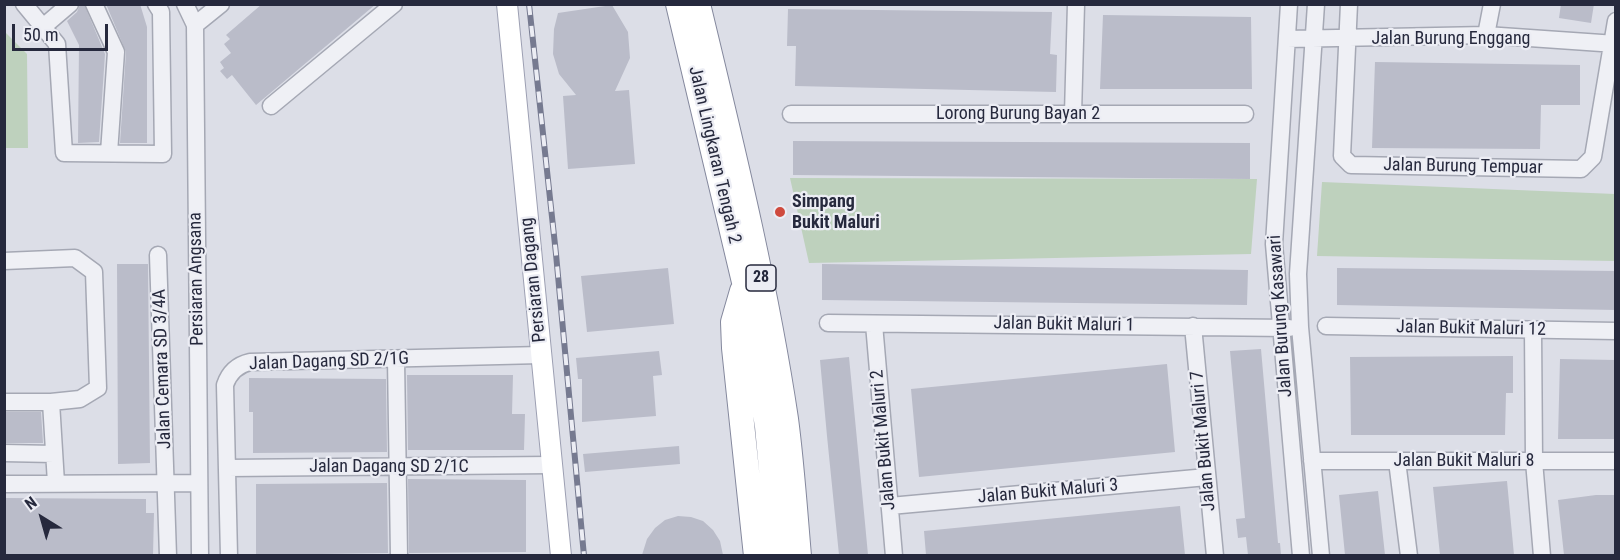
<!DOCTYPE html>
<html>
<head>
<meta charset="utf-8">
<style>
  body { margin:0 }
  #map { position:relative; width:1620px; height:560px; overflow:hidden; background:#dcdee7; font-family:"Roboto Condensed",sans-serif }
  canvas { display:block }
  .frame { position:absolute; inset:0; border:6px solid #26293d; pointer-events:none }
  .north { position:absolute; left:12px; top:488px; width:60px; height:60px; -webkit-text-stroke:4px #ecedf4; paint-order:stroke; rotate:323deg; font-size:16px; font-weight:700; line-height:24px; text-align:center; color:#26293d }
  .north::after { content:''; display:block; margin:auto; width:21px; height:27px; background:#26293d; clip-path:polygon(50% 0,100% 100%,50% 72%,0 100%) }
  .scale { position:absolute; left:12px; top:24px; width:96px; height:27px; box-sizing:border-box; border:3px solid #26293d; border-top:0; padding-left:8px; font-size:18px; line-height:21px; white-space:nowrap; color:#26293d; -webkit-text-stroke:4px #ecedf4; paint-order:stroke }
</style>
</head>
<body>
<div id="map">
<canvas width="1620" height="560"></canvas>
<div class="frame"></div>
<div class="north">N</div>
<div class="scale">50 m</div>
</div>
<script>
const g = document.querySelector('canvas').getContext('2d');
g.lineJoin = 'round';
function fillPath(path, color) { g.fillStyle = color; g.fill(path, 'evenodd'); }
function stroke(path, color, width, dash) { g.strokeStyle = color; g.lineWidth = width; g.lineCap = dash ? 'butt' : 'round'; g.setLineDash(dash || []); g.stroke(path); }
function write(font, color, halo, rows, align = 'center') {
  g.font = font + ' "Roboto Condensed",sans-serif'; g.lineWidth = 4.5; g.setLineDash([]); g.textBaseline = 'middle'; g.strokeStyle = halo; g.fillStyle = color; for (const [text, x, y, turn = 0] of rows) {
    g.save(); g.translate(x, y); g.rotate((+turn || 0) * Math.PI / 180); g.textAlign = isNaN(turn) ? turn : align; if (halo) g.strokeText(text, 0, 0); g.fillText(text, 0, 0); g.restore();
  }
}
const green = new Path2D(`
  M5 32 27 54 28 148H5Z
  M790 178 1257 179 1251 254 809 263Z
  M1322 182 1615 194V261L1317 256Z`);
const building = new Path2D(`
  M80 4H84L105 54 99 142 78 143 79 45 67 21 77 12Z
  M106 4H140L147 27V143H120L126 52Z
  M262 4H376L256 105 232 75 227 79 220 71 224 68 220 62 231 53 224 44 230 39 226 35Z
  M1561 4H1594L1591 23 1559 18Z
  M612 5 628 32 630 58 615 91 629 90 635 164 568 169 563 96 576 95 559 74 553 54 554 29 558 13Z
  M788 9 1052 12 1050 54 1057 55 1056 92 795 86 796 46H787Z
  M1103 15 1251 17 1252 89H1100Z
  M1375 62 1580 65V105H1541L1540 149 1372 148Z
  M793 141 1250 143V179L793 175Z
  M117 264H148L150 463 118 464Z
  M822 264 1248 270 1247 305 822 300Z
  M668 268 674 324 587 332 581 276Z
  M1337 268 1616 271V310L1337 305Z
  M1261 349 1278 543H1280L1281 555H1248L1246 537 1238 538 1236 519 1245 518 1230 351Z
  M659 351 662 375 653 376 656 416 582 422V379H578L576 358Z
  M1513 356V393H1506L1505 435H1351L1350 357Z
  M849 357 865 523 868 555H839L827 436 820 360Z
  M1560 359 1616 360V439H1558Z
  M1167 364 1175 452 919 477 911 389Z
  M407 375H513L512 414H525L524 450H408Z
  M249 378 386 379 387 452 253 453V412H249Z
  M4 412H41L43 443H4Z
  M679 446 680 464 585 472 583 454Z
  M408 479 526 480V552L409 553Z
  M1507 481 1514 555H1440L1433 487Z
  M387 483 388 553 256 555V484Z
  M1378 491 1385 555H1345L1339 495Z
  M1596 495H1616V555H1564L1558 500Z
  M6 498 146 499V513H154L153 555H6Z
  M1180 506 1185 555H926L924 531Z
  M678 516 691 517 703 521 713 530 720 541 723 555H642L647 539 655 528 665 520Z`);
const minor = new Path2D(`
  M24 4 57 44 64 153 163 154 161 12 156 4
  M94 4 116 52 109 153
  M185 4 195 25 200 556
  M1289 4 1274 244 1301 556
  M1316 4 1298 274 1300 327 1321 556
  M1349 4 1342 156 1351 165 1581 169 1593 157 1616 21
  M195 25 221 4
  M43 27 70 4
  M1486 35 1492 4
  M1287 39 1486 35 1616 44
  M271 106 394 4
  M791 114H1245
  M1073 114 1076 4
  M158 255 168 556
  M4 261 75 258 94 272 98 388 80 399 51 402
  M828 323 1289 328
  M874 324 894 556
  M1193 326 1215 556
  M1326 326 1616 331
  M1533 330 1534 461 1542 556
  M396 359 399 556
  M4 402H51L56 483
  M4 453 54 454
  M1312 461H1616
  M1397 461 1409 556
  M227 468 551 465
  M4 484 199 483
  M890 506 1207 477
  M229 556 225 385C229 373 237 365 250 362L541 355`);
const major = new Path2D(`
  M507 4 561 556`);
const highway = new Path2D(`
  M678 4 744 282 767 426 779 556
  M698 4C731 142 765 279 786 419 792 464 795 510 799 556
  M742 291 733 322 734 348 756 556`);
const rail = new Path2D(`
  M529 4 556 254 584 556`);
const markers = [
  [780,212,6,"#cf4a3e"]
];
const shields = [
  [761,278,30]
];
const shieldNames = [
  ["28",761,278]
];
const streetNames = [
  ["Jalan Burung Enggang",1451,39],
  ["Lorong Burung Bayan 2",1018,114],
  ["Jalan Lingkaran Tengah 2",714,155,77],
  ["Jalan Burung Tempuar",1463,167,1],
  ["Persiaran Angsana",197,279,-91],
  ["Persiaran Dagang",534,280,-96],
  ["Jalan Burung Kasawari",1281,316,-94],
  ["Jalan Bukit Maluri 1",1064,325,1],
  ["Jalan Bukit Maluri 12",1471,329,1],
  ["Jalan Dagang SD 2/1G",329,362,-2],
  ["Jalan Cemara SD 3/4A",163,369,-92],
  ["Jalan Bukit Maluri 2",884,440,-95],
  ["Jalan Bukit Maluri 7",1204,441,-95],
  ["Jalan Bukit Maluri 8",1464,461],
  ["Jalan Dagang SD 2/1C",389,467],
  ["Jalan Bukit Maluri 3",1048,492,-5]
];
const poiNames = [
  ["Simpang",792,202],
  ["Bukit Maluri",792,223]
];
fillPath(green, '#bed1bd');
fillPath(building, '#babcc9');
stroke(minor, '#a5a8b4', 19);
stroke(major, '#9c9fb2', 22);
stroke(highway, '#84889d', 26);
stroke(minor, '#eff0f5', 16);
stroke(major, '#fff', 20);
stroke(highway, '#fff', 24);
stroke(rail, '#767a90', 6);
stroke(rail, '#ecedf4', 4, [11]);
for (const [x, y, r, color] of markers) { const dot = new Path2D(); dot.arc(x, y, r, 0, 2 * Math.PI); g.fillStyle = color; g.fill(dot); stroke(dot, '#ecedf4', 2); }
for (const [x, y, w] of shields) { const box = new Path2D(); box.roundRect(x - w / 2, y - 13, w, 26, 4.5); g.fillStyle = '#ecedf4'; g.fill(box); stroke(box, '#26293d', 1.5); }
write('bold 16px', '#26293d', null, shieldNames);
write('18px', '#26293d', '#ecedf4', streetNames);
write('bold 18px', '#26293d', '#ecedf4', poiNames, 'left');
</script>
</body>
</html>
